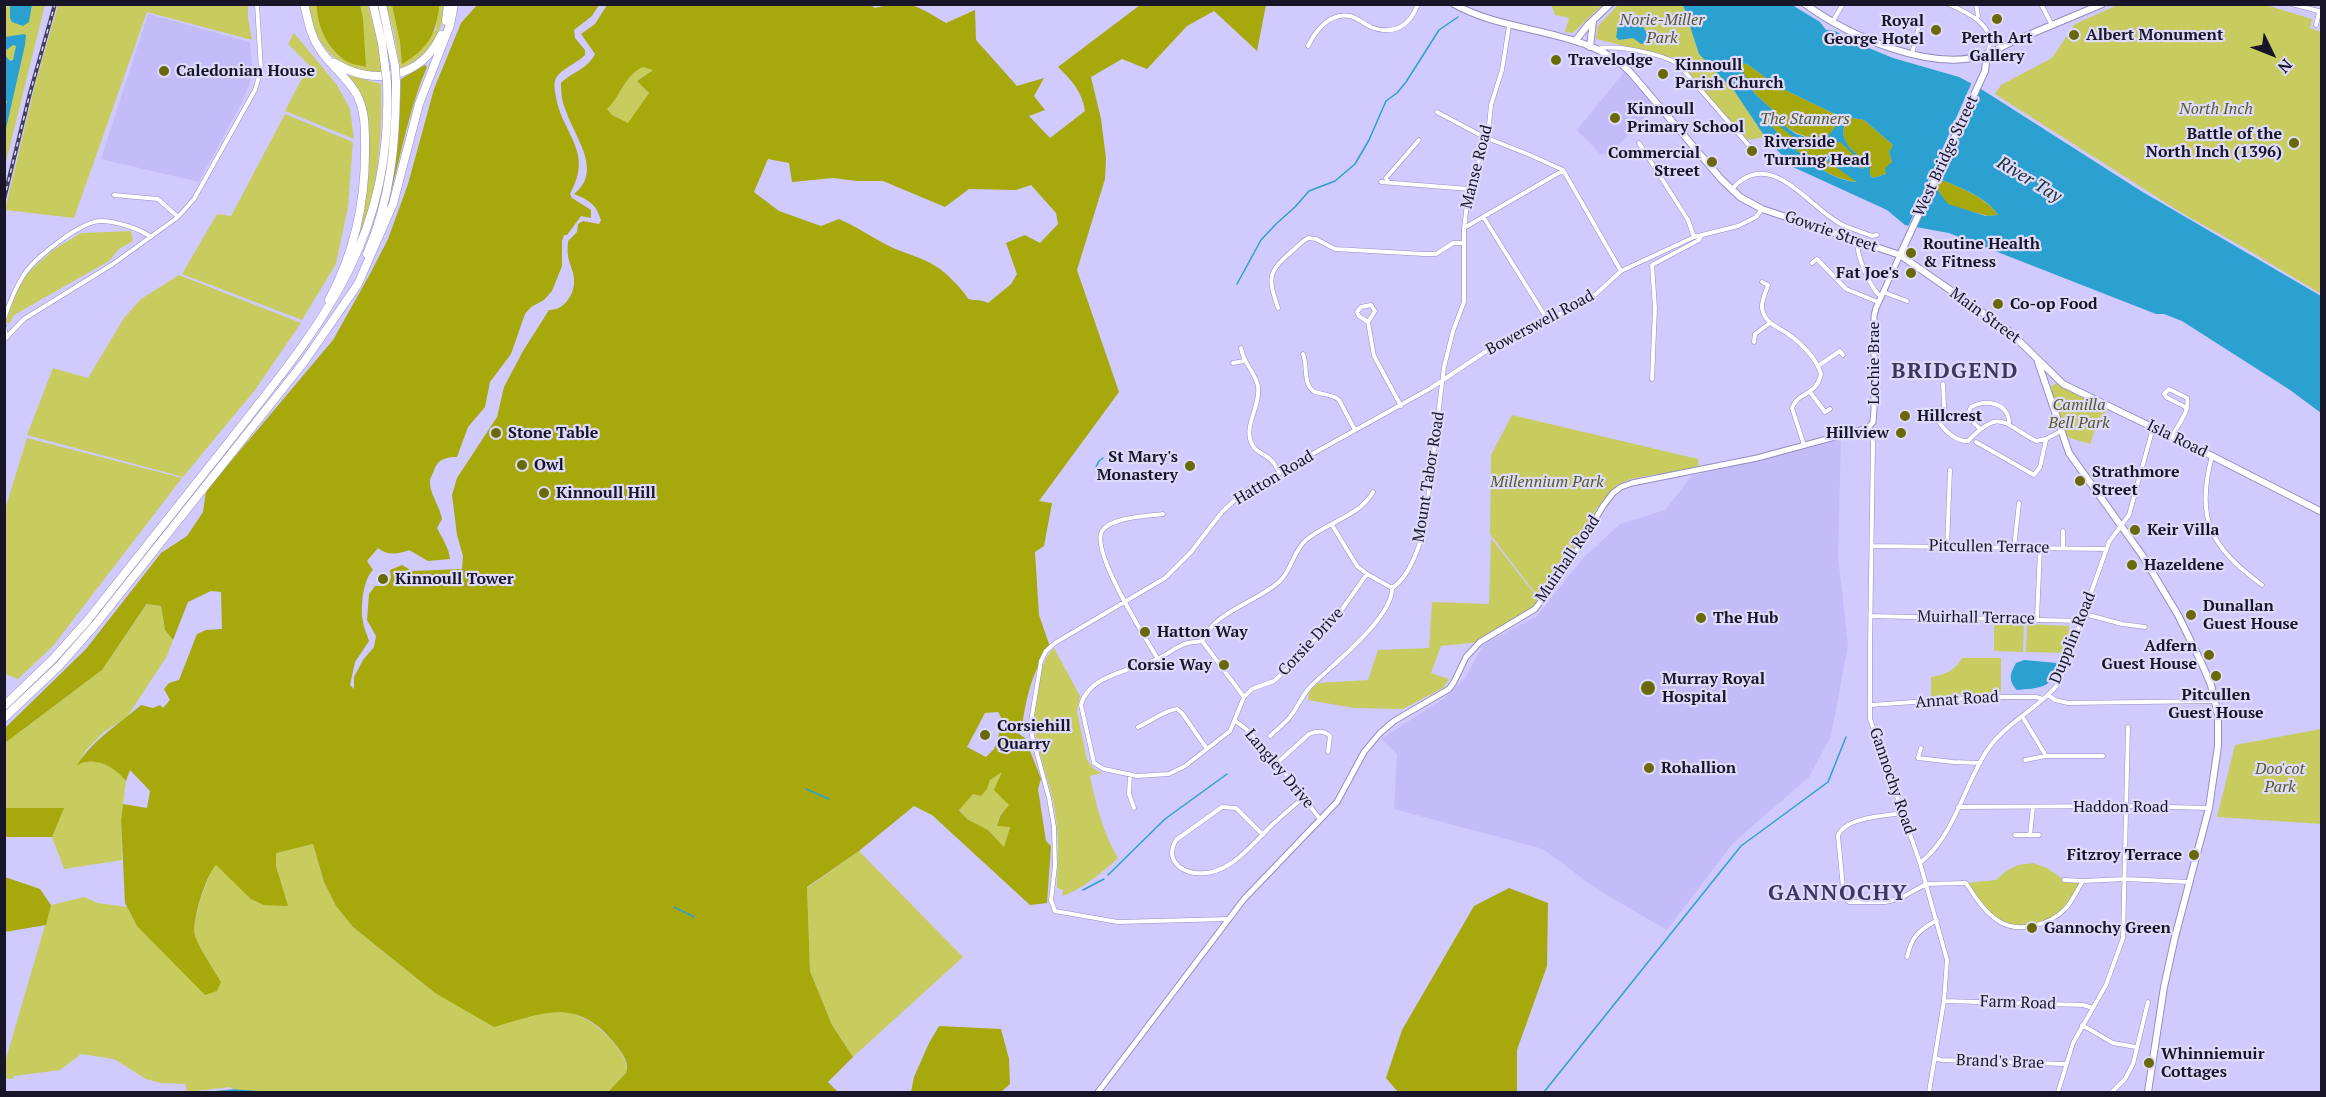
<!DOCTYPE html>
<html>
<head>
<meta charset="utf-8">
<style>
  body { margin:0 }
  #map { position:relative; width:2326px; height:1097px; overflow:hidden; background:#d0caff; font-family:"PT Serif",serif }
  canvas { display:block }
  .frame { position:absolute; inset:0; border:6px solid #181528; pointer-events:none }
  .north { position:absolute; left:2242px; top:24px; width:60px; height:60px; -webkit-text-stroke:4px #dedafa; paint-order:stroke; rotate:133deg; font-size:16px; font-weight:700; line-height:24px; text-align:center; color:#181528 }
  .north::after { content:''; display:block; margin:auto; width:21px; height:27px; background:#181528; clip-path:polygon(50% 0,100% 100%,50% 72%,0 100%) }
</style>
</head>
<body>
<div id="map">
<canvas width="2326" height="1097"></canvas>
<div class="frame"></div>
<div class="north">N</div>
</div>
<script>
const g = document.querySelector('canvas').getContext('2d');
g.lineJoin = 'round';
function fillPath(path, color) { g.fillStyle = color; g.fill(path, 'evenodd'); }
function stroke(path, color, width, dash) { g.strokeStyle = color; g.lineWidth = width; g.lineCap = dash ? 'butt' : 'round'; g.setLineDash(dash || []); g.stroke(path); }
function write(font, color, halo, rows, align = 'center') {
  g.font = font + ' "PT Serif",serif'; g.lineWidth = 4.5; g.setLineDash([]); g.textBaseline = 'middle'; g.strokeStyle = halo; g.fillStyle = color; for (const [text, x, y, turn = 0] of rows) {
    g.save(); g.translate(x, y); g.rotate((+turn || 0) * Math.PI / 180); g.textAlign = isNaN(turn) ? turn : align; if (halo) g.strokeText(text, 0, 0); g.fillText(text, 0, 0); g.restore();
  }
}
const built = new Path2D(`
  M148 14 250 42 253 76 241 104 199 182 101 159Z
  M1624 72 1655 106 1612 152 1601 155 1577 130Z
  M1841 439 1838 556 1848 645 1831 736 1809 777 1733 843 1667 930 1598 890 1543 849 1394 809 1397 754 1381 739 1444 698 1465 678 1484 644 1537 616 1583 558 1620 524 1665 510 1692 476Z`);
const green = new Path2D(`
  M2120 4 2266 5 2312 19 2310 28 2321 32V294L2243 247 2185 215 1995 94 2001 85 2052 58 2075 24Z
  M5 5H45L5 166Z
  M58 5H248V18L252 40 147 12 74 218 5 210 35 85Z
  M310 5H317C316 23 327 48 343 59 349 63 358 65 365 67L363 18 360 5H368L381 56V73C369 72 356 71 344 64 324 53 309 28 310 5Z
  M386 5H392L400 42 402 63 436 30 438 5H444C446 29 424 62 400 68L394 33Z
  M1551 5H1602L1573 33 1565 32 1569 18 1555 15Z
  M1618 5H1683L1699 54 1735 92 1765 137 1748 140 1674 58 1596 39 1598 26Z
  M294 33 337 85 350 109 354 139 285 111 309 65 288 44Z
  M643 67 654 69 637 81 649 93 628 124 612 115 606 109C621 96 624 76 643 67Z
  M349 75 381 84C383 141 376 203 355 256L366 128 348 79Z
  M285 114 353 142 348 207 336 264 302 320 182 274 217 214 231 216Z
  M131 231 133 241 119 249 109 261 14 315 9 324 6 322 17 290 28 273 53 250 81 233Z
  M179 275 301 323 255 390 183 477 27 435 53 368 88 378 124 318 141 299Z
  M2057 383 2110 408 2099 418 2090 444 2067 437 2050 387Z
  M1512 415 1698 459 1699 467 1630 479 1616 486 1597 508 1562 568 1539 598 1490 534 1491 455Z
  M27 438 182 478 53 646 18 679 5 674V509Z
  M1491 538 1540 601 1535 609 1480 642 1441 646 1431 673 1449 679 1443 688 1403 709 1354 708 1308 700 1309 692 1318 683 1368 680 1378 650 1429 648 1432 602 1489 604Z
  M147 604 161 606 165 630 173 640 167 656 127 717 104 732 86 750 78 764C97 756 114 766 126 781L121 820 122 860 64 869 52 837 63 808H5V743L102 670Z
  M1994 623H2024L2023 652 1994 651Z
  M2027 624 2069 626 2068 653 2026 652Z
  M1054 648 1080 696 1077 711 1087 760 1094 769 1102 773 1090 776C1096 806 1103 832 1118 858 1106 870 1078 892 1062 896L1063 890 1057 888C1057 868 1059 847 1057 827 1055 797 1043 770 1037 741 1032 717 1035 665 1054 648Z
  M1962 658H2001V692L1931 697V677C1946 674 1953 672 1962 658Z
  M2321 729V824L2217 817 2235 745Z
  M1003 771 1010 805 1000 815 997 825 1010 826 1004 847 988 830 967 819 959 809 973 794 987 789 990 780Z
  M313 844 324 882 336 906 353 927 435 993 544 1013C556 1011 566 1011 577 1015 594 1020 632 1054 626 1073L608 1092H237L230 1087 187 1092 185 1084 161 1083 146 1079 114 1059 81 1054 60 1070 14 1076 13 1079 5 1078V1062L51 905 84 897 98 903 127 907 137 926 221 982C213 968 200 952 195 936 191 923 207 875 216 864L287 906 276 866V852Z
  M859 851 963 957 853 1057 832 1025 810 971 807 888Z
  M2033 863 2047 868 2064 880 2083 881C2077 890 2072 902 2065 909 2051 924 2019 933 2000 922 1985 913 1976 897 1966 883L1996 880 2006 871 2018 865Z`);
const forest = new Path2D(`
  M869 4 875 8C912 0 915 5 946 23L975 10 976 40 1017 86 1044 78 1034 96 1045 110 1029 116 1050 138 1085 111C1082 91 1072 81 1058 67L1140 5H1266L1257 51 1214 11 1187 26 1147 69 1122 59 1091 77 1101 119 1106 158 1105 179 1077 270 1119 392 1039 501 1052 503 1044 546 1035 552 1039 615 1050 647C1032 670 1026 699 1022 727L1003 721 998 712 985 713 967 747 986 757 994 749 1001 728H1010L1025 738 1041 779 1038 789 1046 841 1051 846 1047 903 1030 905 932 815 914 806 859 851 807 887 810 971 832 1025 853 1057 828 1082 838 1092H608L626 1073C630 1063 622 1053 616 1045 577 996 544 1013 494 1027L435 993 353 927 336 906 324 882 313 844 276 853V866L288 906 264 905 251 899 216 865C206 875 191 922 195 936 201 952 213 968 221 982L217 991 205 995 137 926 125 903 121 820 123 804 147 808 150 791 130 770 126 781C113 766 96 756 77 765 94 739 118 725 141 705L153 708 160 705 163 708 170 700 164 689 169 683 179 680 197 634 206 630 222 629 221 592 211 591 188 602 173 640 165 630 161 606 147 604 148 602 102 670 5 743V728L86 649 161 553 187 536 203 512 206 491 333 340 370 274 388 239 408 184 434 89 461 23 477 5H599L592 16 574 30 575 38 585 50V55C577 63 561 69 556 78 553 84 555 91 556 97 563 136 594 151 570 194L572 198 591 210V218L581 216 567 235H564L562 241V266L552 291 544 300 531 307 525 314 511 354 490 382 485 407 468 427 457 457C446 457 438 459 434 470 433 475 429 478 430 483 430 494 440 507 442 519L437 528C442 538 449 548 450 559L428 561 409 550C399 554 387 556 378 548L367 561 373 570C363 579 360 609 363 622 364 629 367 634 369 641L355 662 350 685 354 689V677L363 660 374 647 376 636 367 620 369 594 375 586H384L391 578 390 570 402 565 412 571 462 569 463 556 457 535 452 495 457 478 497 417 504 387 523 351 549 310C564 311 575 294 574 280 574 271 569 264 568 256 567 251 568 245 568 241L577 232 578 224 583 221 599 224 601 220C596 204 589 200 574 194 604 171 574 136 566 111 562 102 561 93 561 83 573 71 587 70 595 54L581 34 595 24 607 5ZM643 67 653 70 637 81 649 93 628 123 612 115 607 109C621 96 624 76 643 67ZM768 159 789 163 792 182 833 178 857 181H883L945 207 969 189 1016 190 1031 185 1056 213 1058 224 1040 243 1025 235 1006 243 1017 274 1011 284 988 303C981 299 975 301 968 299 966 293 946 273 940 269 926 259 908 254 893 248 874 239 858 227 839 219L821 226 779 211 754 192ZM1002 772 994 790 1009 805 1000 816 997 826 1010 827 1004 847 988 830 967 819 959 810 973 794 981 796 987 789 990 780Z
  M317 5H360L363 18 366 67C358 65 349 64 343 59 327 47 316 24 317 5Z
  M392 5H438L439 8C435 37 427 49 402 64L400 42Z
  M1737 62 1747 64 1779 87 1837 115 1839 122 1829 136 1828 142 1840 141 1864 164 1863 169 1831 155 1834 165 1858 182C1819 179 1788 142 1761 116L1770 117 1800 142 1817 140 1796 133 1785 126 1776 113 1755 94Z
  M425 65 427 67C406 116 399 169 383 220L398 146 401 79Z
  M1848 117 1864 120 1893 145 1889 152 1892 162 1886 174 1873 178 1870 175 1869 164C1852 151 1835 140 1848 117Z
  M1937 178C1957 186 1986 197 1998 215L1988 216 1948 205 1934 185Z
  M4 808H64L52 837H5Z
  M5 877 40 889 51 905 46 925 5 932Z
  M1509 888 1548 903 1547 966 1517 1050V1092H1398L1386 1078 1402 1030 1474 906Z
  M939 1026 1001 1029 1009 1059 1010 1084 1001 1092H911L914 1077 929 1043Z`);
const water = new Path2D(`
  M10 5H32L29 22 23 26 12 22 10 18Z
  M1683 5H1792L1820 22 1826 30 1835 31 1859 44 1893 58 1959 77 1978 87 2141 191 2321 296V413L2290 390 2182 321 2164 314H2156L1949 233 1905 225 1887 210 1793 167 1765 137 1735 92 1699 54ZM1738 63 1747 64 1779 87 1837 115 1839 122 1828 136V143L1840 142 1864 164 1863 169 1831 155H1819L1857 182C1821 180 1787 141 1762 117H1770C1782 127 1803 151 1820 146L1817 140 1796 134 1785 126 1776 113 1755 94ZM1848 117 1864 120 1893 145 1889 152 1892 162 1885 168 1886 174 1873 178 1870 175V164C1852 151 1835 140 1848 117ZM1937 178C1957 186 1987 197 1998 215L1986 216 1948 204 1934 185Z
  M1621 22 1643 27 1651 39 1649 42 1641 44 1633 38 1619 40 1616 37 1618 25Z
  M24 34 26 35 25 45 5 133V108L7 101 4 100 5 55 10 61 13 60 16 46 13 45 5 51V37Z
  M2024 660 2057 663 2059 666C2052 689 2038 688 2017 690 2008 680 2010 674 2016 663Z`);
const pier = new Path2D(`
  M1972 82 1981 85 1914 231 1907 229Z`);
const stream = new Path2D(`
  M1237 284 1261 240 1276 224 1295 207 1309 191 1335 181 1355 164 1369 140 1386 101 1397 93 1406 82 1439 30 1458 17
  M1096 467 1099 461 1103 458
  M806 789 829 799
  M1108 875 1165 819 1227 774
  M1083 890 1104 879
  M674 907 694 917
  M213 1092 234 1090 262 1092
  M1544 1092 1741 846 1828 782 1846 737`);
const street = new Path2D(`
  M1948 4C1967 12 1998 26 1988 52
  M1976 4 1978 16 1977 18
  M2041 4 2052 25
  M2292 4 2322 12
  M1833 21 1843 4
  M2316 25 2319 13
  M1308 46C1316 30 1330 12 1350 16 1358 18 1364 24 1371 27 1394 36 1410 26 1418 4
  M1597 49C1616 44 1662 54 1678 64L1751 148
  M1912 54 1919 26
  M1437 112 1482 136 1530 155 1563 170 1621 271
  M1639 143 1688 220 1694 237
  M1381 182 1469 189
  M1388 182 1386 178 1419 140
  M1732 189C1770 145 1809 208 1841 224 1851 229 1862 232 1872 236L1877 235
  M114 195 158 199 178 217
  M1484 218 1547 319
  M1464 228 1562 171
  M1858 241C1855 254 1871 289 1881 297
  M1812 263 1817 259 1846 289 1878 302
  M1762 282 1768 285C1766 292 1761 301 1762 308 1764 323 1778 327 1788 334 1802 344 1816 358 1821 374 1816 397 1798 391 1792 408L1804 445
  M1883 292 1907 301
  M1278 308C1269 280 1266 273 1290 253 1296 248 1301 242 1308 238L1316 239 1335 249 1424 254H1436L1453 243H1463
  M4 319C9 304 15 289 23 276 33 259 82 220 102 221 118 222 138 228 151 237
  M1368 322 1359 316 1357 312 1361 307 1371 305 1375 311 1368 322 1374 356 1401 406
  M4 325 6 336
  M4 340 24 319 113 264 178 217 194 199 255 90 261 70 257 4
  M1754 342 1755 334 1770 323
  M1241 348C1243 363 1255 372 1258 386 1261 405 1244 425 1251 442 1255 453 1265 453 1272 461 1275 464 1277 469 1280 473
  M1303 354C1308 365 1302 385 1315 392 1324 395 1332 394 1339 400L1355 430
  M1233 363 1244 361
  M1818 366 1840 351 1843 355
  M1652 379 1655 308 1652 265 1699 240 1701 236
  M1943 384 1944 407 1940 423C1945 432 1958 442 1968 441 2001 407 2003 424 2036 441L2046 439 2061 431
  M1810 392 1825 412 1830 409
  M1868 428 1872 434 1873 443 1870 645V719L1920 863 1947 960 1944 1001 1929 1092
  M1979 428C1973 422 1965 416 1971 407 1985 398 2010 403 2009 424
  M2172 436C2178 425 2190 411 2187 398L2169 389 2164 394 2166 397 2187 408
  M1976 442 2034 475 2040 467 2046 440
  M2212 456C2195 520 2211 547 2262 585
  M1332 525 1357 566 1367 574 1392 588
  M2063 531V548
  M1872 546 2106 549
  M1947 547 1950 470
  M2014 548 2019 503
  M1367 574 1338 615 1287 669 1274 681 1252 689 1244 697 1230 731 1185 766 1169 774 1137 776 1104 769 1094 763 1081 705C1088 676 1131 670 1155 660 1166 656 1177 645 1188 643 1193 642 1198 642 1202 641 1207 635 1210 627 1216 622 1235 606 1260 598 1279 582 1292 570 1293 551 1306 540 1327 522 1359 517 1373 492
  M2085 614 2122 624 2145 627
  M1870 616 2082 621
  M2037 619 2040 548
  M1202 641 1244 697
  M1158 659C1146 639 1090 551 1102 531 1111 517 1148 516 1163 514
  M2048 695 2055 700 2068 703 2215 701
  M1871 705 1986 697H2036L2043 699
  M2022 716 2046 756H2103
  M1235 721C1263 738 1299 793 1320 819
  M1138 727C1151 722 1164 710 1177 709L1182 713 1207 749
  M1270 736C1276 730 1284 724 1290 717 1298 707 1302 695 1311 686 1332 665 1393 618 1392 588 1410 577 1421 543 1425 523L1444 367 1453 331 1464 302V228L1469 189 1488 135 1491 105 1502 70 1509 26
  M1921 748 1918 758 1953 762 1980 763
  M2025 760 2046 756
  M1276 764 1309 734C1317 731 1324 730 1330 736L1328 752
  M1130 774 1129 794 1134 808
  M1958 807 2127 806 2209 808
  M1903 813C1886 816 1844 817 1838 836L1844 898 1849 902H1885L1899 899 1926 884 1966 883C1975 897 1985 913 2000 922 2019 933 2050 925 2065 909 2072 902 2077 890 2083 881L2125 879 2189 882
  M1263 835 1236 808 1222 807 1176 840C1172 847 1170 855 1175 862 1180 869 1187 872 1195 873 1226 877 1248 849 1268 829 1279 818 1291 808 1303 798
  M2015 835H2039
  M2030 835 2033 807
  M1920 863C1955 836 1964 784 1988 749 2007 722 2039 708 2059 683L2109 542 2129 515 2153 428
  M2064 880 2083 881
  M1228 919 1118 922 1055 911 1051 900 1055 866 1054 827 1049 798 1030 728 1041 661 1046 651 1055 643 1165 578 1191 552 1222 512 1242 493 1431 388 1503 340 1581 304 1595 295 1621 271 1694 237 1738 226 1756 217 1762 209
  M1907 957C1912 936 1918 931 1937 920
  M1944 1001 2083 1005 2093 1008
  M2082 1025 2113 1043 2136 1047
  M1936 1058 1941 1060 2065 1064
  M2058 1092 2073 1043 2106 985 2123 938 2128 727
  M2112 1092 2125 1079 2133 1064 2148 1002`);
const secondary = new Path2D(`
  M1098 1092 1244 899 1337 802 1364 752 1380 733 1394 721 1449 689 1454 682 1466 657 1480 642 1535 609 1572 559 1603 506 1613 493 1621 487 1632 483 1757 458 1868 428 1873 422 1874 409V316L1876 308 1900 255`);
const primary = new Path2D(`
  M1454 4C1508 35 1589 28 1631 73L1721 179 1740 197 1762 209 1900 255 2009 331 2063 384 2212 456 2322 512
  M1805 4C1849 36 1933 74 1987 54 1996 51 2004 45 2012 42 2042 29 2072 17 2102 4
  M1575 41 1588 25 1610 4
  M1590 47 1593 21
  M1900 255 1985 71 1987 54
  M2038 362 2069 453 2142 555 2178 615 2202 664 2211 685 2218 715V746L2209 808 2175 937 2164 987 2148 1092`);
const highway = new Path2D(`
  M304 4C308 19 310 35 319 48 330 65 347 77 357 95 365 111 365 127 365 144 366 199 355 252 329 300
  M373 4 382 43 385 67
  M382 4 395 66
  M446 21 448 4
  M335 63C373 87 422 78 441 35
  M367 254C391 199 396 141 396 82
  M4 706 53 659 87 621C134 562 181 502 228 443 321 324 393 243 387 82
  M4 718 59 666 95 625 304 362 358 284 393 204 419 104 450 25 454 4`);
const rail = new Path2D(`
  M4 199 30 93 55 4`);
const highwayBridge = new Path2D(`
  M395 66 396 82
  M385 67 387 82`);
const markers = [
  [1997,19,6,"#686907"],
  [1936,30,6,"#686907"],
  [2074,35,6,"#686907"],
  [1556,60,6,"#686907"],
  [164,71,6,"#686907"],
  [1663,74,6,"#686907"],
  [1615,118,6,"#686907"],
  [2294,143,6,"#686907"],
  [1752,151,6,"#686907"],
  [1712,162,6,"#686907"],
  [1911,253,6,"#686907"],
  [1911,273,6,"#686907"],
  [1998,304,6,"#686907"],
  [1905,416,6,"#686907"],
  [496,433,6,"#686907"],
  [1901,433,6,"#686907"],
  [522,465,6,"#686907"],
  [1190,466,6,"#686907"],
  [2080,481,6,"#686907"],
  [544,493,6,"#686907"],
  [2135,530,6,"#686907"],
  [2132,565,6,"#686907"],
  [383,579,6,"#686907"],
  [2191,615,6,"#686907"],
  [1701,618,6,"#686907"],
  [1145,632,6,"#686907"],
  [2209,655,6,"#686907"],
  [1224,665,6,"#686907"],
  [2216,676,6,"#686907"],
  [1648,688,8,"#686907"],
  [985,735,6,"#686907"],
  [1649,768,6,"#686907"],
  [2194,855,6,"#686907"],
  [2032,928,6,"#686907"],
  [2149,1063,6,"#686907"]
];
const parkNames = [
  ["Norie-Miller",1662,20],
  ["Park",1662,38],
  ["North Inch",2216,109],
  ["The Stanners",1805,119],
  ["Camilla",2079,405],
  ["Bell Park",2079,423],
  ["Millennium Park",1547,482],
  ["Doo'cot",2280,769],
  ["Park",2280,787]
];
const poiNames = [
  ["Royal",1924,21,"right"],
  ["George Hotel",1924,39,"right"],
  ["Albert Monument",2086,35],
  ["Perth Art",1997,38,"center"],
  ["Gallery",1997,56,"center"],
  ["Travelodge",1568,60],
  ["Kinnoull",1675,65],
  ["Parish Church",1675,83],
  ["Caledonian House",176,71],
  ["Kinnoull",1627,109],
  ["Primary School",1627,127],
  ["Battle of the",2282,134,"right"],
  ["North Inch (1396)",2282,152,"right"],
  ["Riverside",1764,142],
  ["Turning Head",1764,160],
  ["Commercial",1700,153,"right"],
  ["Street",1700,171,"right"],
  ["Routine Health",1923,244],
  ["& Fitness",1923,262],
  ["Fat Joe's",1899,273,"right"],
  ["Co-op Food",2010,304],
  ["Hillcrest",1917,416],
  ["Stone Table",508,433],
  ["Hillview",1889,433,"right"],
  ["St Mary's",1178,457,"right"],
  ["Monastery",1178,475,"right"],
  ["Owl",534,465],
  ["Strathmore",2092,472],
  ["Street",2092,490],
  ["Kinnoull Hill",556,493],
  ["Keir Villa",2147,530],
  ["Hazeldene",2144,565],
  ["Kinnoull Tower",395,579],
  ["Dunallan",2203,606],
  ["Guest House",2203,624],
  ["The Hub",1713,618],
  ["Hatton Way",1157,632],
  ["Adfern",2197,646,"right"],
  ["Guest House",2197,664,"right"],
  ["Corsie Way",1212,665,"right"],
  ["Murray Royal",1662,679],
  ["Hospital",1662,697],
  ["Pitcullen",2216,695,"center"],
  ["Guest House",2216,713,"center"],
  ["Corsiehill",997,726],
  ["Quarry",997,744],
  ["Rohallion",1661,768],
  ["Fitzroy Terrace",2182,855,"right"],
  ["Gannochy Green",2044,928],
  ["Whinniemuir",2161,1054],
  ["Cottages",2161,1072]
];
const streetNames = [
  ["West Bridge Street",1946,156,-65],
  ["Manse Road",1477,167,-76],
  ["Gowrie Street",1831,232,19],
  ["Main Street",1985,316,36],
  ["Bowerswell Road",1540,323,-28],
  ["Lochie Brae",1874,363,-90],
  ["Isla Road",2177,439,26],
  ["Mount Tabor Road",1429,477,-81],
  ["Hatton Road",1274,478,-31],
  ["Pitcullen Terrace",1989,547,1],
  ["Muirhall Road",1568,559,-56],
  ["Muirhall Terrace",1976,618,1],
  ["Dupplin Road",2073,638,-68],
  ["Corsie Drive",1311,642,-47],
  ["Annat Road",1957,700,-4],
  ["Langley Drive",1279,769,50],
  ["Gannochy Road",1892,781,71],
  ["Haddon Road",2121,807],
  ["Farm Road",2018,1003,2],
  ["Brand's Brae",2000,1062,2]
];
const waterNames = [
  ["River Tay",2029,180,31]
];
const districtNames = [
  ["BRIDGEND",1955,372],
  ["GANNOCHY",1838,894]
];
fillPath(built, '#c4bcf8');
fillPath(green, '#c8cc5e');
fillPath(forest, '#a6a80c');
fillPath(water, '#2ba1d1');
fillPath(pier, '#d0caff');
stroke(stream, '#2ba1d1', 1.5);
stroke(street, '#948dbf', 5);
stroke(secondary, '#948dbf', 7);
stroke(primary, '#948dbf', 8);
stroke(highway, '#948dbf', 9);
stroke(street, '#fff', 4);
stroke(secondary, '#fff', 5);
stroke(primary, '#fff', 6);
stroke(highway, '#fff', 8);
stroke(rail, '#44405b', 4);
stroke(rail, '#dedafa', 1.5, [4.5]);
stroke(highwayBridge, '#948dbf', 9, []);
stroke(highwayBridge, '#fff', 8);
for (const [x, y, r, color] of markers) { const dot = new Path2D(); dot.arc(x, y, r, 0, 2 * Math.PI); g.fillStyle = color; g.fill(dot); stroke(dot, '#dedafa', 2); }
write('italic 16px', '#585a26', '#dedafa', parkNames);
write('bold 16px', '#181528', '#dedafa', poiNames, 'left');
write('16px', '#181528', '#dedafa', streetNames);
write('italic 18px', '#19313d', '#dedafa', waterNames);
g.letterSpacing = '1.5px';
write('bold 22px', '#3e3661', '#dedafa', districtNames);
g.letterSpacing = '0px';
</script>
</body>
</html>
